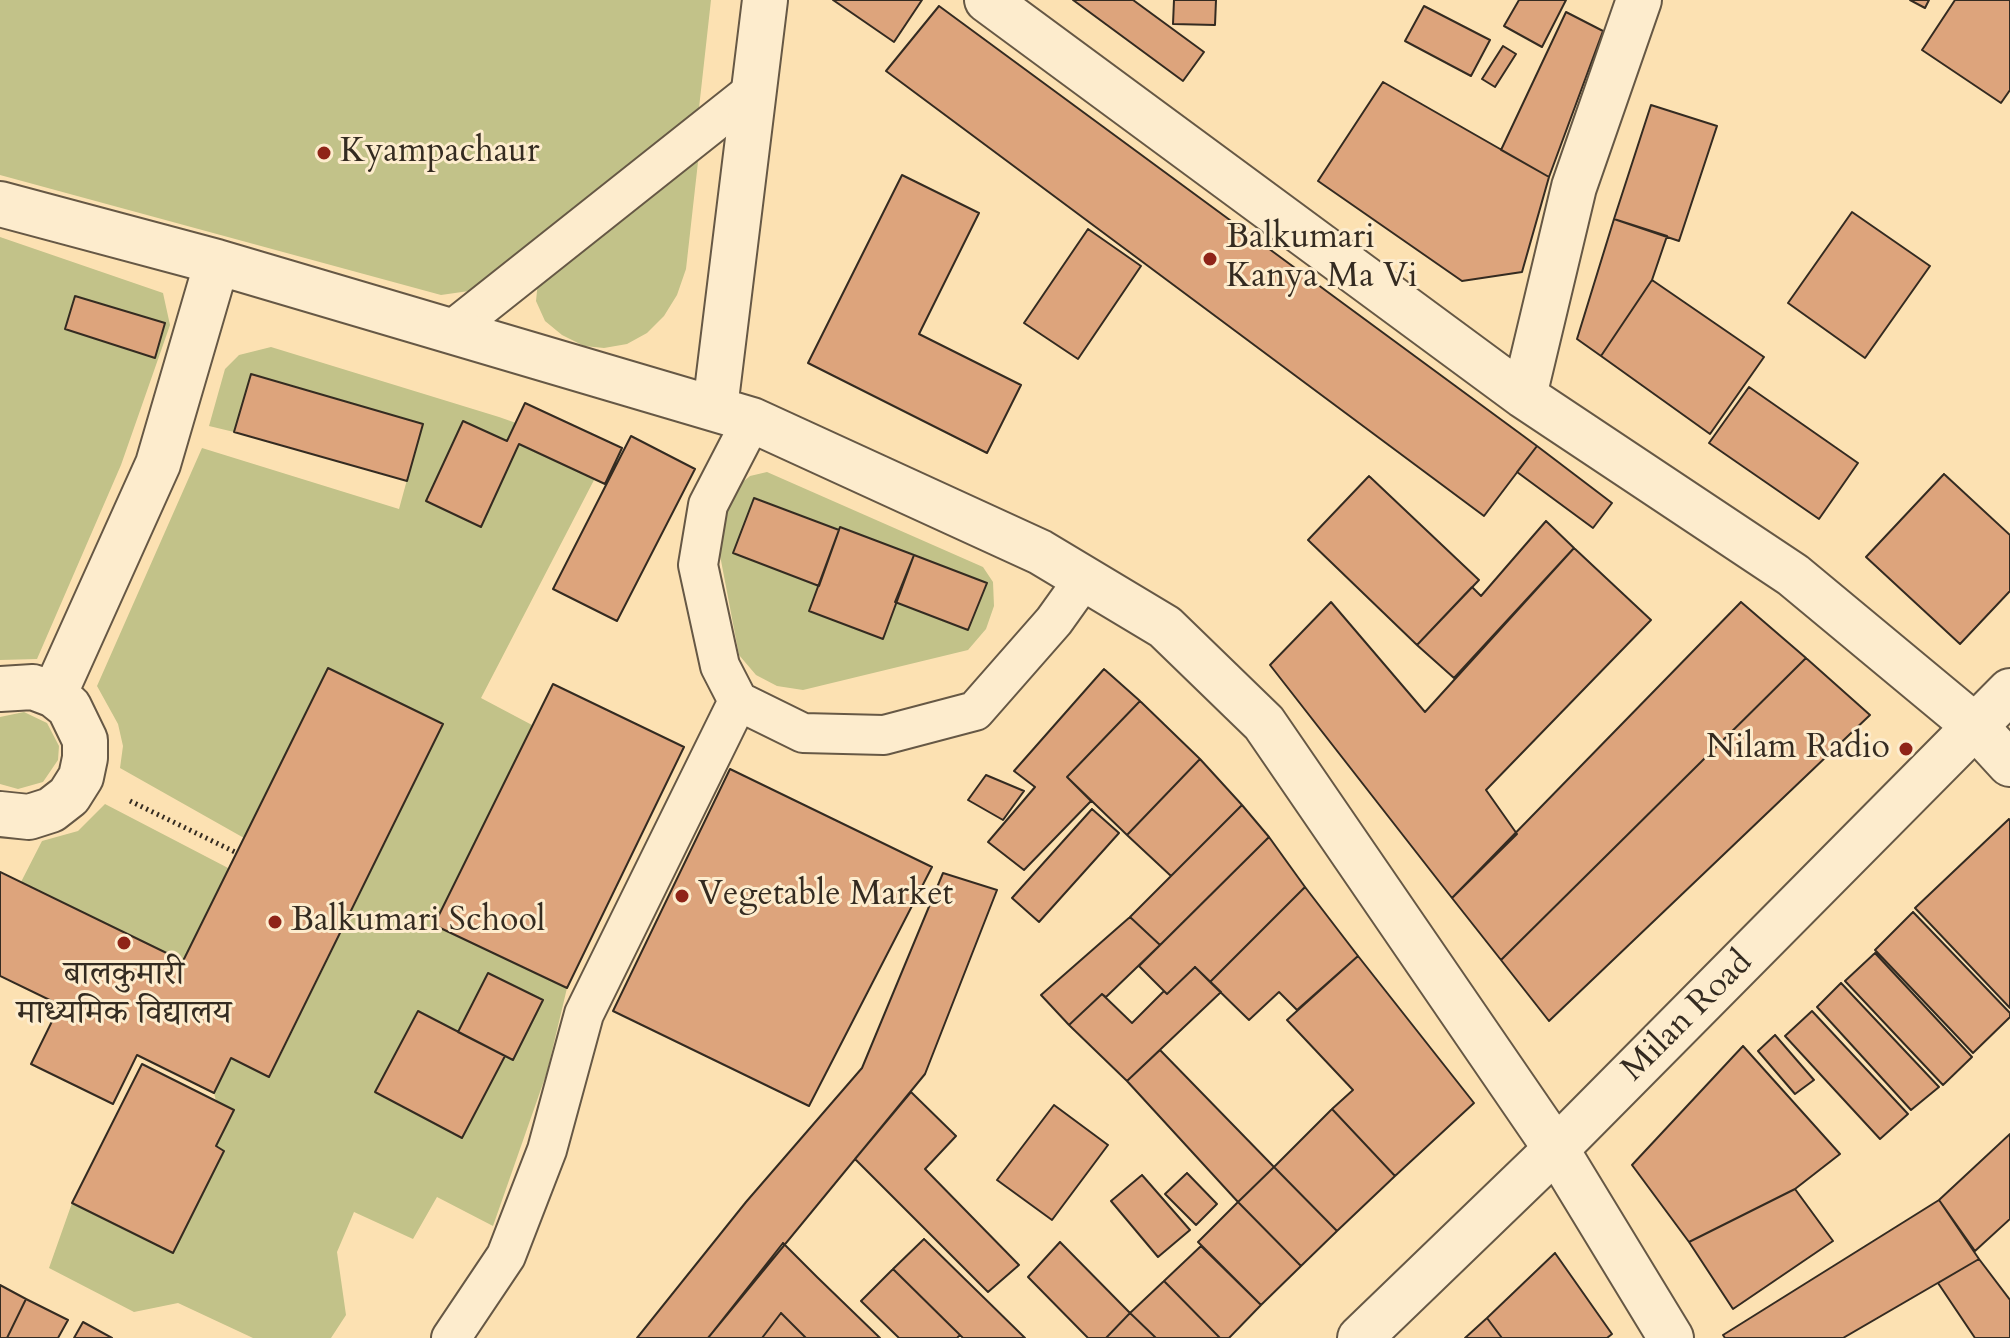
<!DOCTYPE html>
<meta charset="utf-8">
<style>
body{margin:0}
canvas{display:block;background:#fce1b2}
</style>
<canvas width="2010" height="1338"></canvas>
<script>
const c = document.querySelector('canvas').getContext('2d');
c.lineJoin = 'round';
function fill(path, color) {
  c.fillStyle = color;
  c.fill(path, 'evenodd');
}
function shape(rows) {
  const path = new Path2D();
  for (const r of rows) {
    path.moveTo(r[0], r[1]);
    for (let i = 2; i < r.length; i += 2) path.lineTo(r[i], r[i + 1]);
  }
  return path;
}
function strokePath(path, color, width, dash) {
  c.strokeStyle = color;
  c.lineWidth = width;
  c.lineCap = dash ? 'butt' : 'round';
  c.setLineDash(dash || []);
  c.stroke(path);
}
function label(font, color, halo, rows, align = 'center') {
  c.font = font + ' Cardo,"Noto Serif Devanagari",serif';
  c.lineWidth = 6;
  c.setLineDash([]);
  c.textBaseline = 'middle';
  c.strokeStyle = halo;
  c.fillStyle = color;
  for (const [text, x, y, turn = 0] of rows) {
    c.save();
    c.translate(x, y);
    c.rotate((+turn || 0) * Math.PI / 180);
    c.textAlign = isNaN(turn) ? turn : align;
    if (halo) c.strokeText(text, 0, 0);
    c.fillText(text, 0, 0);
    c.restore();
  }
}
const green = shape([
 [0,0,711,0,699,108,483,289,441,295,0,175],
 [694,151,698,162,686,269,677,295,664,316,647,333,627,344,604,348,584,346,562,335,545,321,536,301,538,281],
 [0,237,163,293,170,325,121,465,37,659,0,660],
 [271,347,499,417,607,455,481,698,532,725,435,925,567,988,547,1072,493,1226,437,1197,413,1239,354,1212,337,1252,346,1315,331,1338,253,1338,178,1303,134,1312,49,1268,72,1203,173,1253,224,1151,216,1146,234,1110,216,1101,214,1093,231,1058,270,1077,443,725,328,668,244,838,120,768,123,746,118,724,97,686,202,448,399,509,422,425,251,375,234,432,209,426,225,369,239,355],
 [767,472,983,567,993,582,994,606,986,629,968,650,803,690,777,686,756,675,739,655,719,550,724,513,733,490,750,476],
 [24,712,47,723,59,746,58,760,43,782,18,789,0,784,0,717],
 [105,804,230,869,183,961,21,882,42,841,78,831]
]);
const building = shape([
 [833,0,922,0,894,42,833,0],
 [1073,0,1133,0,1204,52,1183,81,1073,0],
 [1174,0,1216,0,1215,25,1173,24,1174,0],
 [1519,0,1566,0,1542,47,1504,26,1519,0],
 [1910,0,1929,0,1925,8,1910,0],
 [1955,0,2010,0,2010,90,2001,103,1922,50,1955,0],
 [939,6,1537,446,1484,516,886,71,939,6],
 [1424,6,1490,40,1471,76,1405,41,1424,6],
 [1566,12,1603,31,1549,177,1501,150,1566,12],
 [1503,46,1516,54,1495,87,1482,79,1503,46],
 [1383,82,1549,177,1522,272,1462,281,1318,181,1383,82],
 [1651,105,1717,126,1679,241,1614,219,1651,105],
 [902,175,979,213,919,334,1021,385,987,453,808,363,902,175],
 [1852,212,1930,266,1865,358,1788,303,1852,212],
 [1614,219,1667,236,1652,280,1601,356,1577,339,1614,219],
 [1088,229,1141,266,1078,359,1024,323,1088,229],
 [1652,280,1764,357,1710,434,1601,356,1652,280],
 [75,296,165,323,155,358,65,329,75,296],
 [251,374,423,424,407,481,234,432,251,374],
 [1749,387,1858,463,1819,519,1709,443,1749,387],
 [525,403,622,448,605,484,519,444,481,527,426,501,463,421,507,441,525,403],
 [631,436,695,469,617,621,553,589,631,436],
 [1537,446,1612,503,1593,528,1517,472,1537,446],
 [1944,474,2010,535,2010,591,1960,644,1866,557,1944,474],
 [1369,476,1479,580,1417,645,1308,540,1369,476],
 [754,498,839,530,819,586,733,553,754,498],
 [1546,521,1574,548,1454,678,1417,645,1472,587,1481,596,1546,521],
 [840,527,914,555,883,639,809,611,840,527],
 [1574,548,1651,620,1486,790,1517,834,1452,898,1270,665,1331,602,1425,712,1574,548],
 [914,555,987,583,968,630,895,602,914,555],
 [1741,602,1806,658,1501,960,1452,898,1741,602],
 [1806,658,1870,715,1549,1021,1501,960,1806,658],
 [328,668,443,724,269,1077,231,1058,214,1093,137,1055,113,1104,31,1064,60,1005,0,976,0,872,183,961,328,668],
 [1104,669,1140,701,1067,777,1091,801,1024,870,988,842,1035,787,1014,771,1104,669],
 [553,684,684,747,567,988,434,925,553,684],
 [1140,701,1200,759,1127,835,1067,777,1140,701],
 [1200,759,1242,805,1171,876,1127,835,1200,759],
 [730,769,932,867,809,1106,613,1011,730,769],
 [986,775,1024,791,1003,820,968,800,986,775],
 [1242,805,1269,837,1160,945,1130,917,1242,805],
 [1092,809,1119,833,1039,922,1012,898,1092,809],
 [2009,819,2010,821,2010,1008,1915,908,2009,819],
 [1269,837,1305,887,1210,982,1195,967,1167,994,1139,966,1269,837],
 [943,873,997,890,925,1074,708,1338,637,1338,746,1202,862,1068,943,873],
 [1305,887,1358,956,1297,1010,1279,992,1249,1020,1210,982,1305,887],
 [1913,912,2010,1013,2010,1017,1973,1053,1875,950,1913,912],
 [1130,917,1160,945,1106,997,1102,994,1069,1025,1041,995,1130,917],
 [1875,953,1972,1057,1943,1085,1845,981,1875,953],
 [1358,956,1474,1103,1395,1176,1332,1109,1353,1090,1287,1020,1358,956],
 [1195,967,1221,992,1127,1081,1069,1025,1102,994,1132,1023,1164,991,1167,994,1195,967],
 [488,973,543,1000,513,1060,458,1032,488,973],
 [1841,983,1939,1087,1911,1110,1817,1007,1841,983],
 [418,1011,505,1056,462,1138,375,1092,418,1011],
 [1812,1011,1908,1114,1880,1139,1785,1036,1812,1011],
 [1775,1035,1814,1080,1795,1094,1758,1051,1775,1035],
 [1743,1046,1840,1154,1795,1189,1689,1242,1632,1165,1743,1046],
 [1160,1050,1274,1167,1238,1202,1127,1081,1160,1050],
 [142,1064,234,1110,216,1146,224,1151,173,1253,72,1203,142,1064],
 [911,1092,956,1136,925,1169,1019,1265,988,1292,855,1159,911,1092],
 [1054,1105,1108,1145,1052,1220,997,1180,1054,1105],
 [1332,1109,1395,1176,1337,1231,1274,1167,1332,1109],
 [2010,1134,2010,1219,1975,1251,1939,1200,2010,1134],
 [1274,1167,1337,1231,1301,1266,1238,1202,1274,1167],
 [1187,1173,1217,1204,1196,1225,1165,1194,1187,1173],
 [1142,1175,1190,1230,1158,1257,1111,1201,1142,1175],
 [1795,1189,1833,1241,1733,1309,1689,1242,1795,1189],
 [1939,1200,1979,1259,1843,1338,1725,1338,1723,1335,1939,1200],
 [1238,1202,1301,1266,1261,1305,1198,1242,1238,1202],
 [924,1239,1025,1338,963,1338,893,1269,924,1239],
 [1060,1242,1130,1313,1106,1338,1088,1338,1028,1277,1060,1242],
 [783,1243,817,1277,880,1338,806,1338,781,1313,762,1338,708,1338,783,1243],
 [1201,1246,1261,1305,1229,1338,1220,1338,1164,1281,1201,1246],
 [1555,1253,1612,1334,1607,1338,1502,1338,1487,1318,1555,1253],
 [1979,1259,2010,1300,2010,1338,1975,1338,1938,1283,1979,1259],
 [893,1269,960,1335,957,1338,899,1338,861,1301,893,1269],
 [1164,1281,1220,1338,1156,1338,1130,1313,1164,1281],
 [0,1285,26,1299,7,1338,0,1338,0,1285],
 [26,1299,68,1320,58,1338,7,1338,26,1299],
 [781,1313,806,1338,762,1338,781,1313],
 [1130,1313,1156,1338,1106,1338,1130,1313],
 [1487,1318,1502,1338,1465,1338,1487,1318],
 [83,1322,112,1338,74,1338,83,1322]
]);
const path = shape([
 [130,801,237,853]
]);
const service = shape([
 [452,330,753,91],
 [752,420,708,505,698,565,720,666,738,701,803,733,884,735,975,711,1054,621,1084,579],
 [451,1338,506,1256,547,1150,584,1014,738,701]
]);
const minor = shape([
 [987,0,1524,396,1793,575,1976,727,2010,764],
 [0,204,217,262,752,420,1040,552,1165,627,1264,723,1556,1149,1671,1338],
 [1524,396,1574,187,1639,0],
 [715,408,765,0],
 [0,689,33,687,54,695,69,707,85,740,85,758,81,777,69,796,51,810,29,817,0,814],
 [54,695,158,464,217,262]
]);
const tertiary = shape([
 [1360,1338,1556,1149,2010,691]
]);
const markers = [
 [324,153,8,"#8f2418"],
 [1210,259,8,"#8f2418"],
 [1906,749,8,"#8f2418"],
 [682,896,8,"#8f2418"],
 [275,922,8,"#8f2418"],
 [124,943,8,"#8f2418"]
];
const poiNames = [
 ["Kyampachaur",340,153],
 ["Balkumari",1226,239],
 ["Kanya Ma Vi",1226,278],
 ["Nilam Radio",1890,749,"right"],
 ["Vegetable Market",698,896],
 ["Balkumari School",291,922],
 ["बालकुमारी",124,976,"center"],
 ["माध्यमिक विद्यालय",124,1015,"center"]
];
const streetNames = [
 ["Milan Road",1688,1017,-45]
];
fill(green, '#c2c289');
fill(building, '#dda47c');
strokePath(building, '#342b21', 2);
strokePath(service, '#665845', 42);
strokePath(minor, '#665845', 48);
strokePath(tertiary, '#665845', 48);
strokePath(path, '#342b21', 5, [2, 4]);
strokePath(service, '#fdeccd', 38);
strokePath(minor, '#fdeccd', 44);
strokePath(tertiary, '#fdeccd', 44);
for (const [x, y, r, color] of markers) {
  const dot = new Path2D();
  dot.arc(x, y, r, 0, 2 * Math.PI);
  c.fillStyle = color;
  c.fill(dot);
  strokePath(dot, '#fdeccd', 3);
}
label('34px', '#342b21', '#fdeccd', poiNames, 'left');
label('34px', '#342b21', '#fdeccd', streetNames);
</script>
